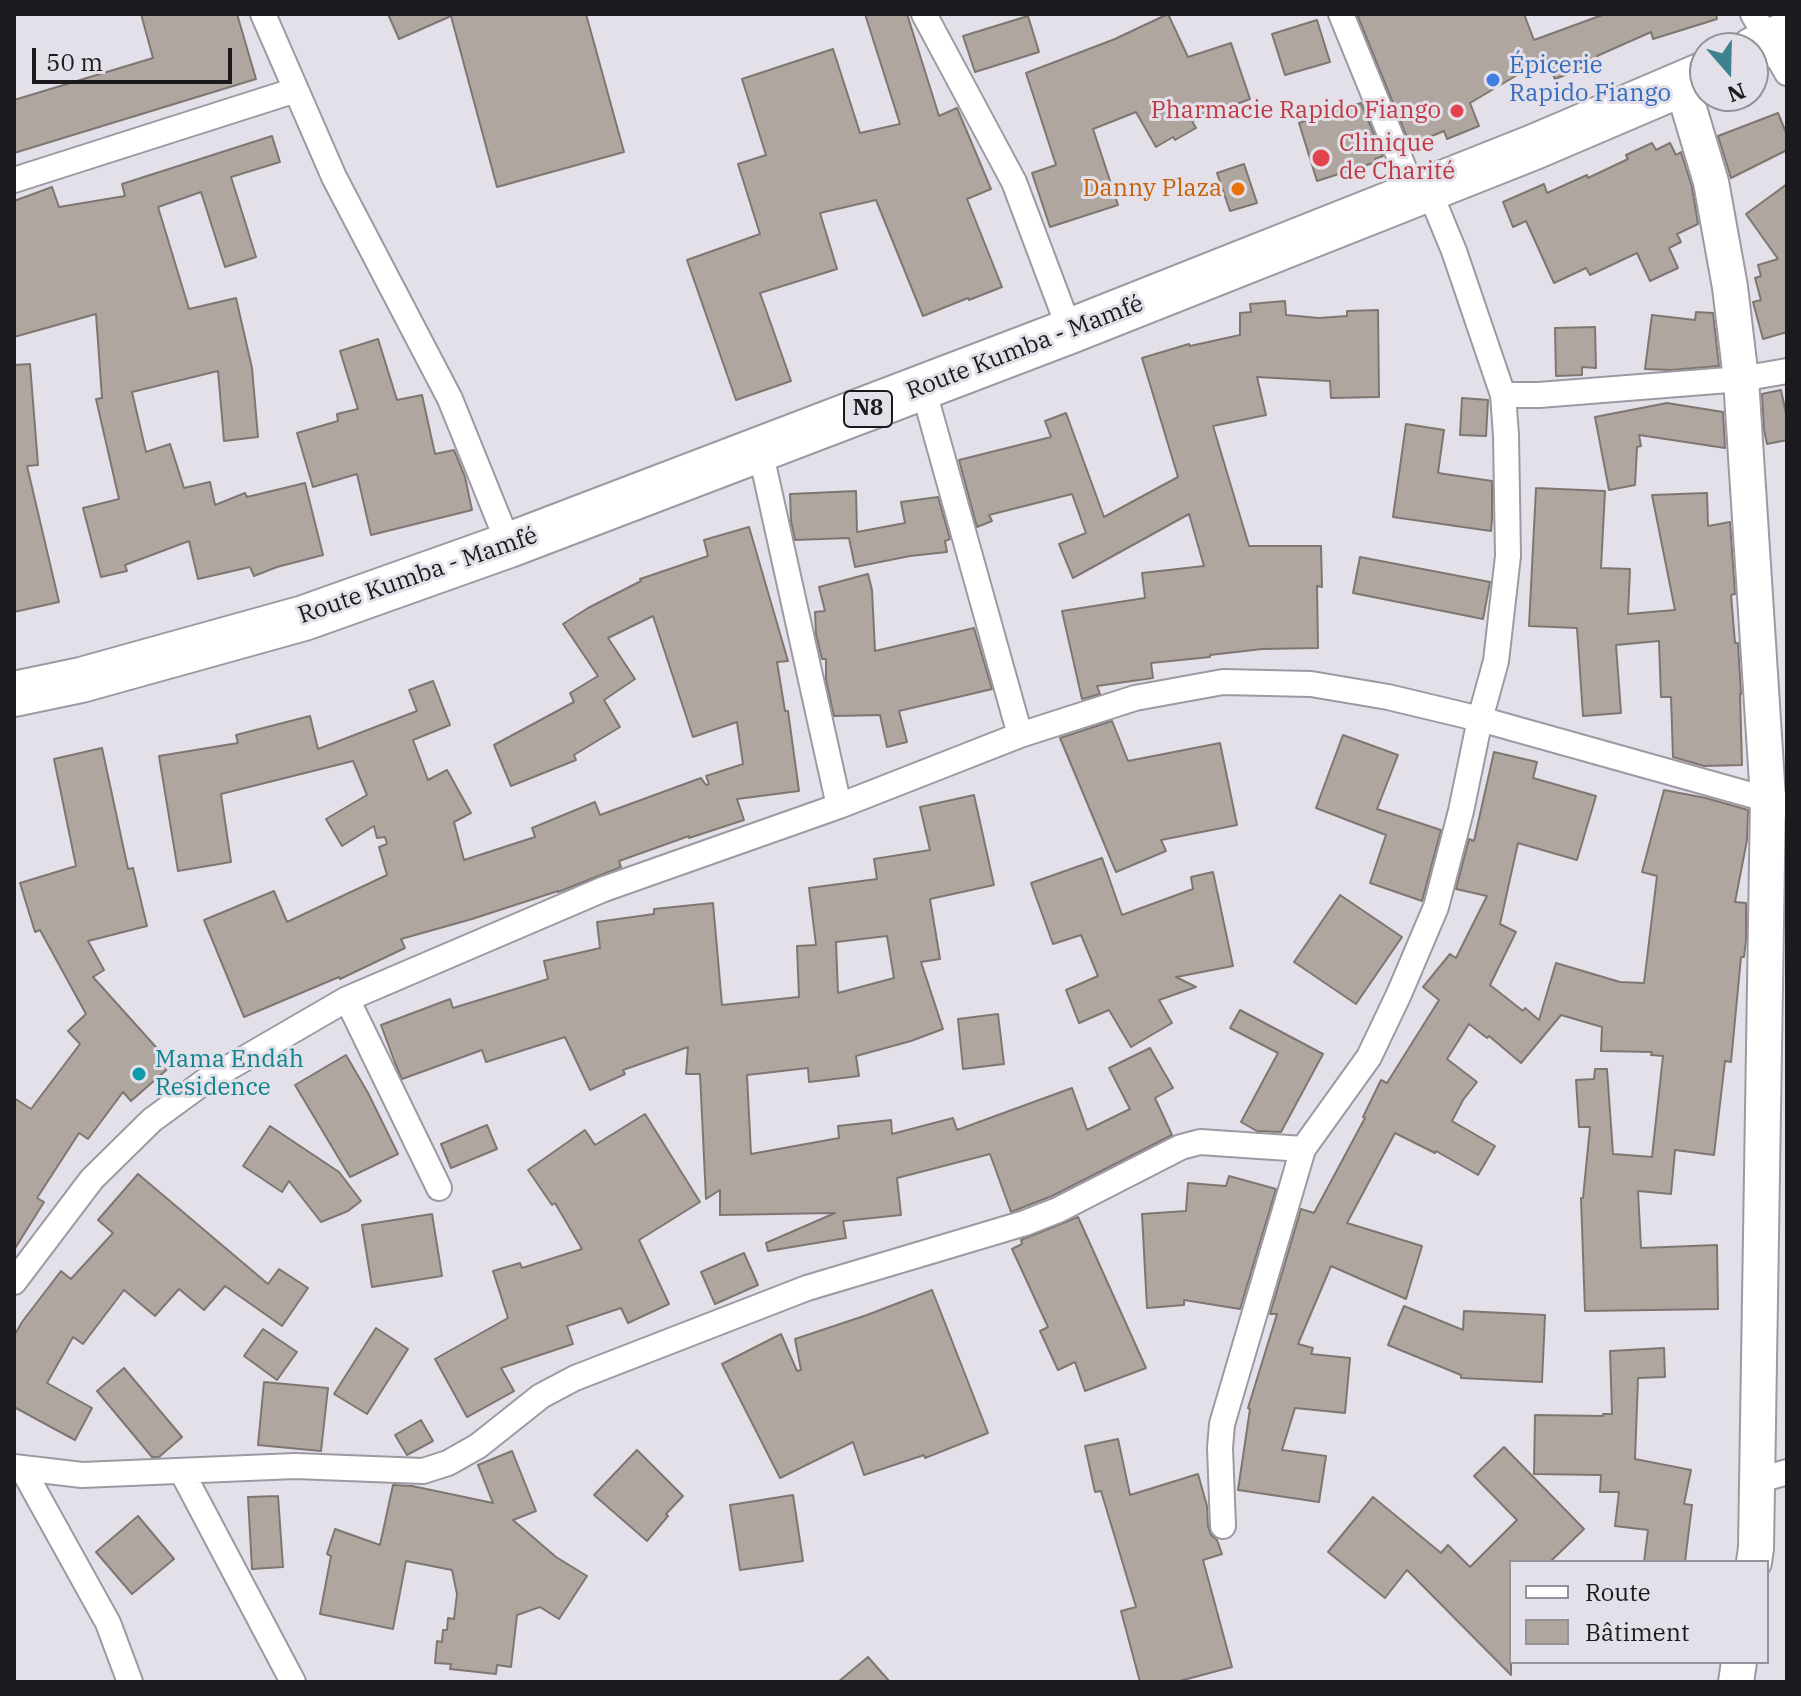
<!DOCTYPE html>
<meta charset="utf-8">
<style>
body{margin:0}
#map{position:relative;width:1801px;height:1696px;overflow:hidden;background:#e4e0e9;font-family:"IBM Plex Serif",serif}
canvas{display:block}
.frame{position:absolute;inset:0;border:16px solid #1c1a1e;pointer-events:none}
.legend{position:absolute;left:1509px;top:1560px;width:260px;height:104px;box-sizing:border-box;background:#e4e0e9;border:2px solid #949198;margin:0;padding:10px 14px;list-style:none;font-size:24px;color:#1c1a1e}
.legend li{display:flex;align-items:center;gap:16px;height:40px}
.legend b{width:40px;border:2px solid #949198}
.north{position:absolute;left:1689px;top:32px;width:80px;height:80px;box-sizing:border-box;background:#e4e0e9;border:2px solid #949198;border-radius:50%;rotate:160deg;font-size:22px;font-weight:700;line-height:32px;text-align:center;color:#1c1a1e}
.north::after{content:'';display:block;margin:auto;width:28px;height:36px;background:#3c838d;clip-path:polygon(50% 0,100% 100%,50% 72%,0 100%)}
.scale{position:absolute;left:32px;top:48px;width:200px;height:36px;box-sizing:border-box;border:4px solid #1c1a1e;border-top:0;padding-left:10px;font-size:24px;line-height:28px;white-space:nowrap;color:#1c1a1e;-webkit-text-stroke:6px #e4e0e9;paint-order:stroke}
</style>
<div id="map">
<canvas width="1801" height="1696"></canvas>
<div class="frame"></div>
<ul class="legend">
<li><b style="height:10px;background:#fff"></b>Route</li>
<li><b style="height:22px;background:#afa6a0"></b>Bâtiment</li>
</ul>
<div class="north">N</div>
<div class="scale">50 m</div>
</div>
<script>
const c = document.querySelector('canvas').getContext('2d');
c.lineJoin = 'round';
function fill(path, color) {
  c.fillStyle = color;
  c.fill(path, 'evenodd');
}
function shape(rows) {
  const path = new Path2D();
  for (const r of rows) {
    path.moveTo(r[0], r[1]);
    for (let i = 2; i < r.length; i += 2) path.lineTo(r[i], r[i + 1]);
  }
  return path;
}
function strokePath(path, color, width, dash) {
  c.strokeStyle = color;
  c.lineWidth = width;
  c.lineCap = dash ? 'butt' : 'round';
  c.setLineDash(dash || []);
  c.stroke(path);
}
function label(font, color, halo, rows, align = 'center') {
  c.font = font + ' "IBM Plex Serif",serif';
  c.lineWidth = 6;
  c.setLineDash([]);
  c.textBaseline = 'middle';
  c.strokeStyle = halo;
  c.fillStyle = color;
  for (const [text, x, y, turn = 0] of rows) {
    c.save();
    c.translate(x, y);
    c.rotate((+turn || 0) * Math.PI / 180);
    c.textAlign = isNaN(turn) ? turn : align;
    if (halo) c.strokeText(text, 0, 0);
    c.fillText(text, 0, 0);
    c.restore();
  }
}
const building = shape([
 [141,14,237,14,256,79,14,153,14,100,153,58,141,14],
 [388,14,586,14,624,152,497,187,451,16,399,39,388,14],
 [865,14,907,14,939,116,957,108,991,189,967,199,1002,287,969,300,968,298,923,316,876,200,820,213,837,269,760,293,791,381,736,400,687,260,760,234,738,164,766,155,742,79,833,49,860,133,900,124,865,14],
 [1168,14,1188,57,1231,43,1250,99,1192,121,1196,128,1175,140,1173,137,1156,147,1136,112,1093,129,1118,205,1050,227,1032,173,1056,165,1026,73,1115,39,1168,14],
 [1357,14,1524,14,1534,40,1605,14,1716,14,1717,19,1653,39,1651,32,1597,56,1599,62,1555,79,1546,58,1470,103,1479,126,1447,139,1444,131,1410,145,1357,14],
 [1028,16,1039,52,975,72,963,36,1028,16],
 [1317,20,1330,62,1285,75,1272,34,1317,20],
 [1361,103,1383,156,1375,159,1376,162,1317,181,1299,123,1361,103],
 [1778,113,1787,135,1787,150,1731,178,1718,136,1778,113],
 [272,136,280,162,231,177,256,257,225,267,201,192,158,207,189,309,236,298,252,368,258,437,224,441,218,371,132,392,146,452,170,444,184,488,210,482,215,505,245,493,247,497,305,483,323,555,277,567,254,576,250,567,198,579,189,541,125,565,127,571,101,577,83,508,119,499,96,399,102,398,96,314,14,337,14,201,52,187,59,207,125,196,122,184,272,136],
 [1652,143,1656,150,1670,143,1676,155,1681,152,1692,187,1698,224,1677,234,1681,242,1669,248,1678,268,1650,281,1637,253,1590,275,1586,268,1554,283,1526,221,1513,227,1503,202,1544,184,1547,193,1587,175,1588,178,1628,159,1626,155,1652,143],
 [1244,164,1257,203,1230,211,1217,173,1244,164],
 [1787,184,1787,332,1763,339,1753,302,1761,300,1755,278,1761,276,1758,265,1778,259,1746,214,1787,184],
 [1285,301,1286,315,1319,318,1347,316,1347,311,1378,310,1379,397,1331,398,1330,381,1257,377,1266,415,1213,426,1249,546,1321,546,1322,587,1317,586,1318,648,1262,649,1210,655,1210,657,1151,663,1153,678,1097,686,1100,694,1082,699,1062,611,1145,598,1142,573,1204,566,1189,514,1073,578,1059,544,1086,533,1072,494,989,515,992,521,977,527,959,460,1051,437,1045,421,1066,413,1104,517,1178,477,1142,358,1189,344,1190,346,1240,335,1240,313,1251,312,1250,304,1285,301],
 [1696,312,1713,313,1719,366,1671,370,1645,369,1652,315,1695,320,1696,312],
 [1595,327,1596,368,1582,367,1582,375,1556,376,1555,328,1595,327],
 [378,339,397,400,422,395,435,454,454,450,465,477,472,510,371,535,357,474,313,487,297,433,338,421,337,414,358,409,340,351,378,339],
 [30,364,38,465,27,466,59,602,14,612,14,365,30,364],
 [1781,390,1787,418,1787,440,1767,444,1764,430,1762,394,1781,390],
 [1462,398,1488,400,1486,436,1460,435,1462,398],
 [1667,403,1723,412,1725,448,1639,435,1641,446,1637,447,1635,485,1609,490,1595,417,1667,403],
 [1406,424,1444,430,1438,473,1492,481,1492,519,1491,531,1393,517,1406,424],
 [1536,488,1605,491,1601,568,1630,569,1628,614,1675,610,1652,495,1707,493,1708,526,1730,522,1735,594,1731,595,1735,643,1738,643,1741,694,1740,694,1742,765,1704,766,1673,757,1671,697,1661,697,1659,641,1616,645,1621,713,1583,716,1577,628,1529,626,1536,488],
 [856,491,857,532,905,523,901,502,938,497,950,539,945,541,947,552,910,556,855,567,849,538,795,540,791,521,790,494,856,491],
 [749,527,788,661,777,662,785,711,788,711,799,791,737,799,744,820,689,838,689,836,619,861,621,867,558,892,558,891,472,919,401,939,405,948,340,979,339,977,244,1017,204,920,274,891,287,922,387,875,379,847,387,844,385,837,377,838,374,826,342,846,326,819,367,795,353,761,221,794,231,862,178,871,159,756,238,743,236,735,310,716,318,749,417,711,409,690,433,681,450,725,413,740,428,780,447,770,471,813,454,822,464,860,535,837,532,828,595,802,600,815,701,778,706,785,709,784,706,776,743,764,737,722,693,737,653,616,608,638,635,679,604,700,620,727,574,755,576,760,511,786,494,745,574,702,570,693,598,676,563,624,588,608,641,581,640,579,708,556,704,540,749,527],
 [1360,557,1490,582,1483,619,1353,593,1360,557],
 [868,574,872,590,875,651,974,628,992,689,899,711,907,742,887,747,880,715,834,716,826,680,826,659,822,659,816,634,815,612,825,611,819,587,868,574],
 [1112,721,1128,761,1220,743,1237,825,1161,840,1166,851,1116,872,1060,738,1112,721],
 [1343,735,1398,755,1377,809,1441,830,1422,901,1370,883,1386,835,1316,808,1343,735],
 [102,748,128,869,133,868,147,926,88,941,104,970,93,977,172,1065,131,1101,123,1092,88,1139,79,1133,37,1198,44,1202,14,1250,14,1098,31,1109,80,1044,68,1031,86,1014,40,930,35,932,20,883,76,866,54,759,102,748],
 [1494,752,1537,762,1533,778,1596,796,1577,860,1518,843,1500,924,1516,932,1490,985,1523,1011,1525,1008,1539,1020,1556,963,1620,982,1644,983,1657,876,1642,872,1664,790,1706,798,1748,810,1747,840,1735,902,1746,903,1746,940,1744,957,1741,957,1731,1062,1725,1061,1714,1155,1675,1150,1671,1194,1638,1191,1641,1248,1717,1245,1718,1309,1585,1311,1581,1198,1583,1198,1590,1127,1579,1127,1576,1080,1594,1079,1595,1069,1607,1069,1613,1154,1652,1157,1663,1056,1651,1055,1652,1052,1601,1051,1602,1027,1561,1015,1521,1063,1489,1036,1487,1038,1469,1024,1447,1059,1477,1082,1463,1100,1452,1121,1495,1146,1478,1175,1436,1151,1435,1153,1395,1133,1347,1223,1422,1246,1406,1299,1331,1266,1298,1344,1313,1348,1311,1354,1350,1358,1345,1413,1295,1408,1282,1450,1326,1456,1319,1502,1238,1490,1250,1409,1248,1408,1277,1314,1270,1314,1301,1209,1314,1213,1365,1118,1363,1117,1381,1080,1387,1083,1439,1000,1423,987,1450,954,1456,958,1487,896,1456,889,1469,839,1474,841,1494,752],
 [974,795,994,885,930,899,940,959,921,962,943,1029,911,1041,856,1056,859,1076,809,1082,808,1068,747,1075,751,1154,839,1138,838,1126,891,1120,892,1134,953,1118,957,1130,1072,1088,1087,1130,1130,1109,1109,1068,1150,1048,1173,1088,1155,1098,1172,1135,1052,1196,1011,1212,990,1154,897,1178,901,1215,843,1221,846,1238,768,1251,766,1243,835,1213,720,1215,720,1190,706,1199,700,1074,686,1074,688,1047,623,1070,625,1074,590,1090,565,1037,486,1062,482,1050,402,1079,395,1063,381,1025,450,999,453,1008,548,979,544,961,600,948,597,922,654,914,654,909,713,903,722,1005,799,997,797,946,816,945,809,888,877,879,874,859,930,850,920,807,974,795],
 [887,936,894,978,838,993,836,942,887,936],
 [1102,858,1122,915,1193,889,1191,877,1213,872,1233,966,1176,977,1196,987,1159,1000,1172,1023,1131,1047,1109,1010,1079,1023,1066,990,1098,976,1081,935,1053,944,1031,883,1102,858],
 [1340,895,1402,937,1356,1004,1294,962,1340,895],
 [1240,1010,1323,1054,1281,1132,1257,1131,1241,1122,1278,1053,1230,1028,1240,1010],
 [998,1014,1004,1064,963,1069,958,1019,998,1014],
 [346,1055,368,1093,398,1154,350,1177,295,1085,346,1055],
 [645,1114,700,1202,639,1240,669,1304,628,1323,621,1308,567,1326,573,1344,501,1368,514,1391,467,1417,435,1359,508,1318,493,1271,520,1263,522,1268,582,1249,555,1203,552,1205,528,1170,585,1130,595,1145,645,1114],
 [487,1125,497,1149,451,1168,441,1144,487,1125],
 [270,1126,339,1172,361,1201,348,1211,321,1222,289,1181,282,1192,243,1166,270,1126],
 [138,1174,268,1284,279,1269,308,1288,282,1326,225,1286,204,1310,179,1289,155,1316,124,1290,83,1344,73,1337,47,1383,92,1408,75,1440,14,1407,14,1336,22,1322,61,1271,71,1279,113,1233,98,1220,138,1174],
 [1229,1176,1276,1189,1240,1309,1184,1300,1184,1305,1147,1308,1142,1214,1186,1211,1188,1183,1226,1186,1229,1176],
 [432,1214,442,1276,372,1287,362,1225,432,1214],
 [1078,1217,1146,1368,1085,1391,1075,1362,1058,1370,1040,1331,1048,1327,1012,1249,1022,1244,1021,1240,1078,1217],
 [744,1253,758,1285,715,1304,701,1272,744,1253],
 [932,1290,988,1433,925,1458,924,1455,864,1475,853,1442,780,1478,722,1364,781,1334,797,1371,801,1370,795,1339,867,1315,932,1290],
 [1404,1306,1463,1330,1464,1311,1545,1315,1542,1382,1461,1378,1461,1375,1388,1345,1404,1306],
 [376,1328,408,1349,367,1414,334,1394,376,1328],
 [263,1329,297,1352,277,1380,244,1356,263,1329],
 [1664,1348,1665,1377,1638,1378,1635,1459,1691,1470,1684,1504,1692,1505,1685,1562,1644,1562,1648,1530,1615,1526,1619,1492,1600,1492,1601,1475,1534,1474,1535,1415,1603,1416,1603,1414,1612,1414,1610,1351,1664,1348],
 [124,1368,182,1437,159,1457,152,1457,97,1391,124,1368],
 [264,1382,328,1388,321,1451,258,1445,264,1382],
 [421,1420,433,1441,407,1455,395,1435,421,1420],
 [1118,1439,1130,1495,1198,1474,1207,1506,1208,1527,1211,1535,1217,1540,1222,1554,1203,1560,1232,1667,1176,1682,1140,1682,1121,1611,1136,1607,1101,1491,1095,1492,1085,1446,1118,1439],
 [1504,1447,1584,1529,1550,1562,1511,1562,1511,1675,1407,1570,1385,1598,1328,1552,1373,1497,1441,1553,1448,1545,1470,1567,1517,1520,1474,1476,1504,1447],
 [637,1450,683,1496,666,1514,668,1516,647,1541,594,1495,637,1450],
 [512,1451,536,1511,513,1520,556,1557,587,1576,559,1619,540,1607,517,1615,511,1667,497,1665,496,1674,450,1669,451,1664,435,1663,437,1641,442,1642,443,1630,447,1630,448,1618,454,1619,457,1594,452,1570,406,1561,393,1629,320,1614,331,1556,327,1554,335,1529,380,1545,393,1485,412,1486,493,1503,478,1465,512,1451],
 [793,1495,803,1561,740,1570,730,1505,793,1495],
 [278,1496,283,1567,252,1569,248,1497,278,1496],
 [138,1516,174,1559,132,1594,96,1552,138,1516],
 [868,1657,890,1682,838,1682,868,1657]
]);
const street = shape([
 [263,14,334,177,450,399,509,545],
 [924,14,1014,182,1070,331],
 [1341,14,1414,193],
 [1753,14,1787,73],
 [14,180,296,90],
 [923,388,1020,735],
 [1503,395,1539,395,1741,379,1787,371],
 [760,450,839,806],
 [347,999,439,1188],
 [14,1282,92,1179,152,1120,204,1082,347,999,604,889,839,806,1020,735,1135,698,1223,682,1311,684,1388,697,1480,719,1787,805],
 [14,1467,82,1475,295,1466,423,1471,448,1463,478,1446,541,1396,575,1378,807,1288,1025,1223,1058,1210,1181,1147,1200,1142,1303,1149,1369,1057,1399,994,1436,907,1461,811,1480,719,1496,661,1508,556,1506,435,1503,395,1454,251,1428,188],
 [22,1468,108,1623,130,1682],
 [182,1472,293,1682],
 [1757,1481,1787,1472],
 [1223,1526,1220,1448,1222,1424,1303,1149]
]);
const secondary = shape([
 [1682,85,1711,182,1730,287,1741,379,1768,798,1756,1548,1754,1562],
 [1736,1682,1739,1662]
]);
const highway = shape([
 [1753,50,1787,34],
 [14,694,81,680,304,618,509,545,1070,331,1534,147,1705,74]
]);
const markers = [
 [1493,80,8,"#3f7fe0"],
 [1457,111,8,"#e0444e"],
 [1321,158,10,"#e0444e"],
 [1238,189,8,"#e8710a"],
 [139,1074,8,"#0f9aa8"]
];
const shields = [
 [868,409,48]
];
const shieldNames = [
 ["N8",868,409]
];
const shopNames = [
 ["Épicerie",1509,66],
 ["Rapido Fiango",1509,94]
];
const healthNames = [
 ["Pharmacie Rapido Fiango",1441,111],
 ["Clinique",1339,144,"left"],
 ["de Charité",1339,172,"left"]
];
const foodNames = [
 ["Danny Plaza",1222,189]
];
const streetNames = [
 ["Route Kumba - Mamfé",1025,348,-21],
 ["Route Kumba - Mamfé",418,576,-19]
];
const cultureNames = [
 ["Mama Endah",155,1060],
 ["Residence",155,1088]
];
fill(building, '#afa6a0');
strokePath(building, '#7e7670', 2);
strokePath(street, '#9d99a2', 28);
strokePath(secondary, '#9d99a2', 38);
strokePath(highway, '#9d99a2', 48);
strokePath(street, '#fff', 24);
strokePath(secondary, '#fff', 34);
strokePath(highway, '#fff', 44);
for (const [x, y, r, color] of markers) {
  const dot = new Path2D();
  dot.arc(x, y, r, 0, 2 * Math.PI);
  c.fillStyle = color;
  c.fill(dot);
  strokePath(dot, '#e4e0e9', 3);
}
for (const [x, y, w] of shields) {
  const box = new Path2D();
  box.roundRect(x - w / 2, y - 18, w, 36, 6);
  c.fillStyle = '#e4e0e9';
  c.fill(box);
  strokePath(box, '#1c1a1e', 2);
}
label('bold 22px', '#1c1a1e', null, shieldNames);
label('24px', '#366cbe', '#e4e0e9', shopNames, 'left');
label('24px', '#be3a42', '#e4e0e9', healthNames, 'right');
label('24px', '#c56008', '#e4e0e9', foodNames, 'right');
label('24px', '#1c1a1e', '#e4e0e9', streetNames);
label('24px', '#0d838f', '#e4e0e9', cultureNames, 'left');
</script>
